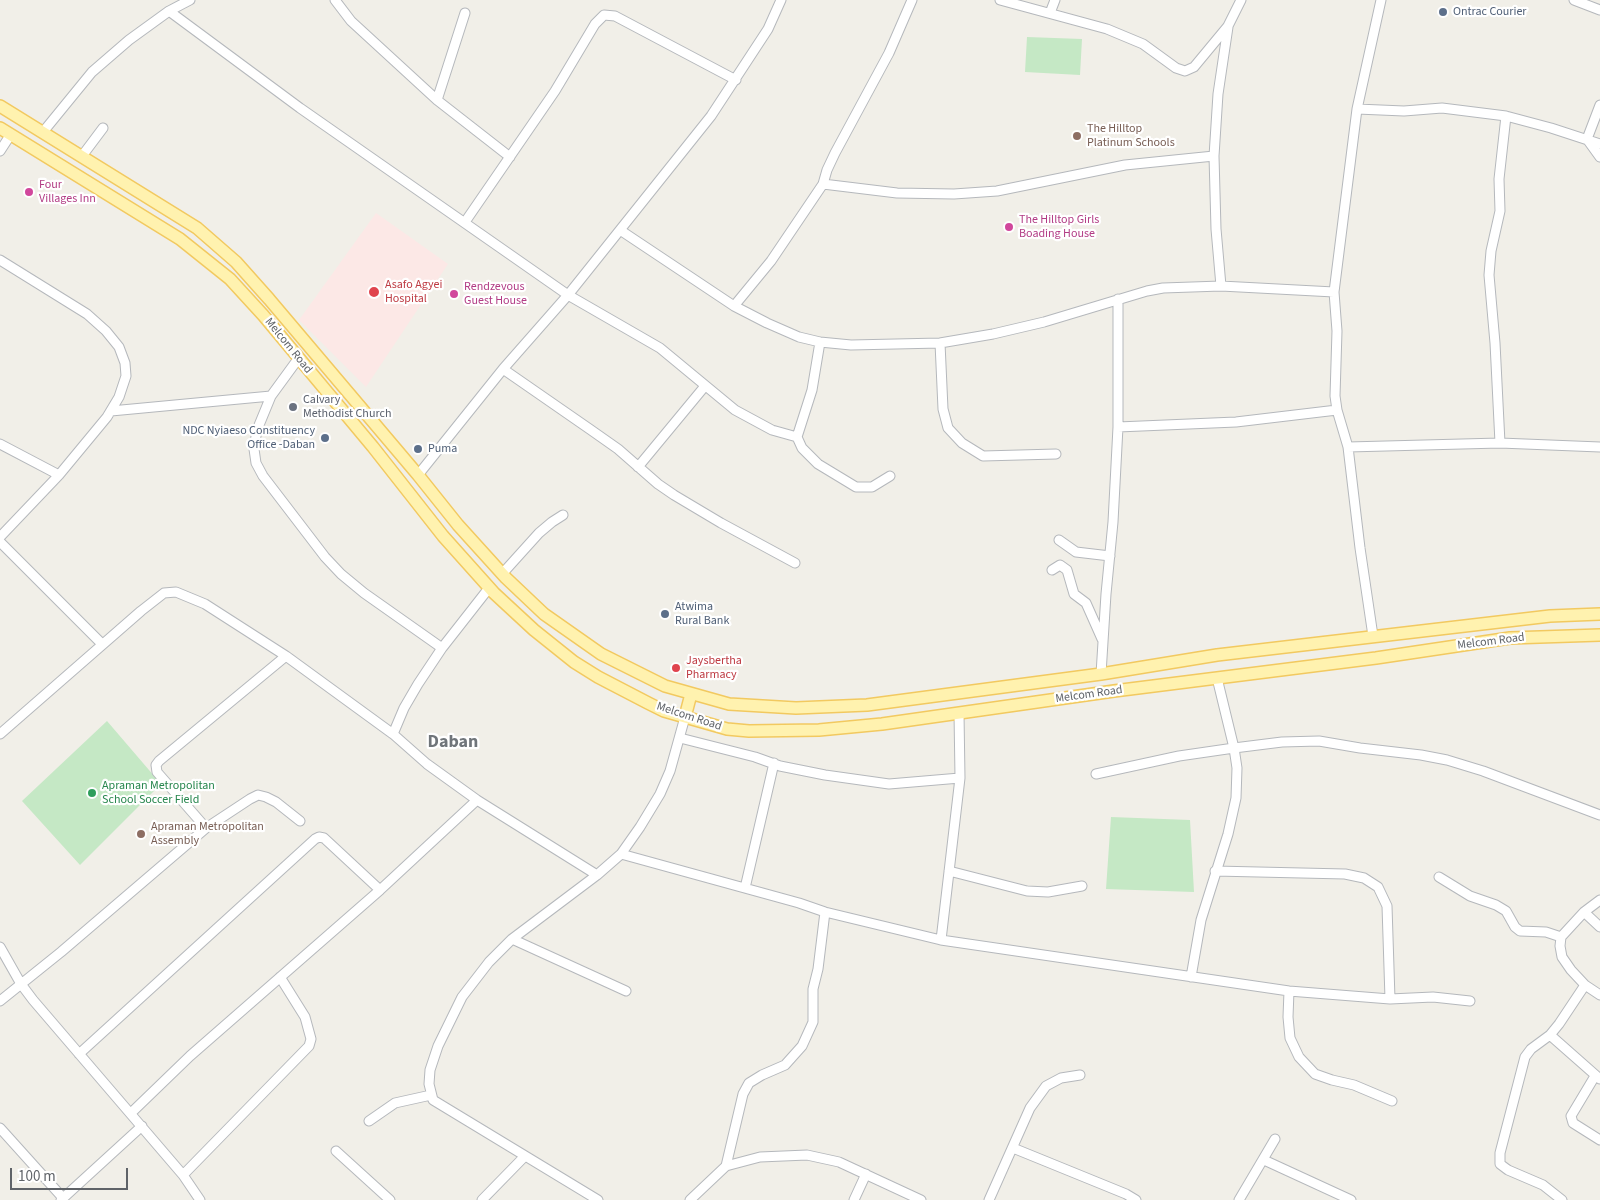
<!DOCTYPE html>
<style>
body{margin:0}
#map{position:relative;width:1600px;height:1200px;overflow:hidden;background:#f1efe8;font-family:"Source Sans 3",sans-serif}
canvas{display:block}
.scale{position:absolute;left:10px;top:1168px;width:118px;height:22px;box-sizing:border-box;border:2px solid #5f6368;border-top:0;padding-left:6px;font-size:15px;line-height:18px;white-space:nowrap;color:#5f6368;-webkit-text-stroke:4px #fff;paint-order:stroke}
</style>
<div id="map">
<canvas width="1600" height="1200"></canvas>
<div class="scale">100 m</div>
</div>
<script>
const c = document.querySelector('canvas').getContext('2d');
c.lineJoin = 'round';
function fill(path, color) {
  c.fillStyle = color;
  c.fill(path, 'evenodd');
}
function shape(rows) {
  const path = new Path2D();
  for (const r of rows) {
    path.moveTo(r[0], r[1]);
    for (let i = 2; i < r.length; i += 2) path.lineTo(r[i], r[i + 1]);
  }
  return path;
}
function strokePath(path, color, width, dash) {
  c.strokeStyle = color;
  c.lineWidth = width;
  c.lineCap = dash ? 'butt' : 'round';
  c.setLineDash(dash || []);
  c.stroke(path);
}
function label(font, color, halo, rows, align = 'center') {
  c.font = font + ' "Source Sans 3",sans-serif';
  c.lineWidth = 4.5;
  c.setLineDash([]);
  c.textBaseline = 'middle';
  c.strokeStyle = halo;
  c.fillStyle = color;
  for (const [text, x, y, turn = 0] of rows) {
    c.save();
    c.translate(x, y);
    c.rotate((+turn || 0) * Math.PI / 180);
    c.textAlign = isNaN(turn) ? turn : align;
    if (halo) c.strokeText(text, 0, 0);
    c.fillText(text, 0, 0);
    c.restore();
  }
}
const medical = shape([
 [376,213,448,264,366,387,299,320]
]);
const green = shape([
 [1027,37,1082,39,1080,75,1025,72],
 [107,721,161,784,80,865,22,801],
 [1111,817,1190,820,1194,892,1106,889]
]);
const minor = shape([
 [335,0,351,21,437,100,510,157],
 [1000,0,1107,29,1143,44,1176,68,1185,71,1194,67,1228,26,1241,0],
 [1574,0,1600,10],
 [169,11,300,108,568,295,660,348,735,410,772,430,797,437],
 [1050,13,1055,0],
 [437,100,465,13],
 [1600,105,1587,139,1600,157],
 [1357,109,1404,111,1442,108,1506,116,1551,128,1600,144],
 [43,132,92,72,129,40,169,11,190,0],
 [0,151,11,134],
 [82,156,103,128],
 [823,184,897,193,954,194,997,191,1125,165,1214,156],
 [465,222,555,91,595,24,604,15,615,16,736,80],
 [620,230,734,306,767,323,799,337,820,342,851,345,940,343,993,334,1044,322,1147,291,1163,288,1221,286,1334,292],
 [0,260,87,314,106,331,119,347,125,363,126,376,119,397,107,417,59,475,0,537],
 [1221,286,1216,229,1214,156,1218,94,1228,27],
 [734,306,771,261,823,184,827,170,835,153,889,53,912,0],
 [820,342,812,390,797,437,802,448,818,464,856,487,872,487,890,476],
 [940,343,943,409,948,428,962,443,983,456,1056,454],
 [298,359,271,396,257,430,254,449,256,463,263,476,325,557,341,574,364,593,442,648],
 [503,369,591,430,618,449,658,484,674,495,721,523,795,563],
 [111,411,271,396],
 [1118,427,1236,422,1337,410],
 [1500,443,1495,343,1489,275,1491,251,1500,211,1499,179,1506,116],
 [0,444,59,475],
 [1348,447,1500,443,1600,447],
 [638,467,705,386],
 [418,475,503,369,568,295,711,116,768,29,781,0],
 [1059,540,1076,552,1110,556],
 [0,542,102,644],
 [1052,570,1060,565,1067,570,1074,594,1086,603,1102,639],
 [502,574,539,533,552,522,563,515],
 [1373,636,1360,548,1348,447,1337,410,1335,396,1337,331,1334,292,1357,109,1381,0],
 [1101,674,1106,594,1113,522,1118,427,1118,299],
 [0,734,141,611,164,593,176,592,205,604,286,656,393,734,427,764,477,800,597,875],
 [393,734,404,708,418,684,442,648,489,588],
 [680,738,755,757,780,766,825,775,889,784,960,778],
 [1096,774,1179,756,1234,748,1282,742,1319,741,1360,748,1421,755,1447,760,1483,771,1600,815],
 [206,828,157,772,156,765,159,761,286,656],
 [621,854,799,903,825,912,941,940,1289,991,1390,999,1433,997,1470,1001],
 [949,871,1027,891,1048,892,1082,886],
 [1215,871,1345,874,1364,878,1378,887,1387,906,1390,999],
 [1439,877,1470,896,1496,905,1506,911,1515,927,1520,931,1546,932,1561,937],
 [745,888,774,763],
 [1600,900,1584,912,1561,937,1560,946,1562,957,1571,970,1585,985,1600,995],
 [1584,912,1600,927],
 [512,939,626,991],
 [941,940,960,778,959,713],
 [0,947,21,984,33,1000,183,1175,200,1200],
 [1191,977,1201,920,1228,834,1236,798,1237,768,1234,748,1217,678],
 [1289,991,1288,1017,1290,1038,1299,1057,1315,1074,1332,1080,1354,1085,1392,1101],
 [0,1001,61,952,206,828,250,799,258,795,266,797,276,802,300,821],
 [1550,1035,1600,1079],
 [79,1054,315,839,319,837,324,838,380,890],
 [1595,1076,1571,1116,1573,1123,1600,1140],
 [131,1113,190,1056,380,890,477,800],
 [369,1121,395,1103,431,1095],
 [0,1128,63,1198],
 [1013,1148,1126,1194,1136,1200],
 [336,1151,390,1200],
 [1264,1160,1351,1200],
 [726,1166,743,1094,749,1083,762,1075,785,1065,802,1046,813,1022,813,989,818,969,825,912],
 [183,1175,309,1046,311,1039,305,1017,280,977],
 [61,1200,142,1126],
 [482,1200,524,1157],
 [598,1200,433,1100,429,1084,430,1070,438,1046,462,997,489,962,512,939,597,875,621,854,640,827,660,794,670,771,685,717],
 [690,1200,726,1166,760,1157,807,1155,839,1162,921,1200],
 [854,1200,866,1174],
 [989,1200,1030,1108,1046,1086,1061,1078,1080,1075],
 [1239,1200,1275,1139],
 [1562,1200,1543,1185,1508,1170,1500,1164,1500,1153,1525,1057,1531,1049,1550,1035,1559,1024,1585,985]
]);
const major = shape([
 [0,106,197,228,236,262,269,299,418,475,458,525,506,578,544,614,601,654,665,686,729,704,796,708,867,705,1101,674,1217,655,1550,616,1600,614],
 [0,128,180,239,230,279,263,315,373,447,443,536,494,593,534,630,574,662,598,677,648,703,664,711,727,729,749,731,819,730,882,724,1114,691,1376,658,1510,638,1600,635],
 [685,717,691,694]
]);
const markers = [
 [1443,12,5,"#5c6f8a"],
 [1077,136,5,"#8d6e63"],
 [29,192,5,"#d1479c"],
 [1009,227,5,"#d1479c"],
 [374,292,6,"#e0444e"],
 [454,294,5,"#d1479c"],
 [293,407,5,"#6b7280"],
 [325,438,5,"#5c6f8a"],
 [418,449,5,"#5c6f8a"],
 [665,614,5,"#5c6f8a"],
 [676,668,5,"#e0444e"],
 [92,793,5,"#2e9e5b"],
 [141,834,5,"#8d6e63"]
];
const serviceNames = [
 ["Ontrac Courier",1453,12],
 ["NDC Nyiaeso Constituency",315,431,"right"],
 ["Office -Daban",315,445,"right"],
 ["Puma",428,449],
 ["Atwima",675,607],
 ["Rural Bank",675,621]
];
const educationNames = [
 ["The Hilltop",1087,129],
 ["Platinum Schools",1087,143],
 ["Apraman Metropolitan",151,827],
 ["Assembly",151,841]
];
const hotelNames = [
 ["Four",39,185],
 ["Villages Inn",39,199],
 ["The Hilltop Girls",1019,220],
 ["Boading House",1019,234],
 ["Rendzevous",464,287],
 ["Guest House",464,301]
];
const healthNames = [
 ["Asafo Agyei",385,285],
 ["Hospital",385,299],
 ["Jaysbertha",686,661],
 ["Pharmacy",686,675]
];
const streetNames = [
 ["Melcom Road",288,346,51],
 ["Melcom Road",1491,642,-7],
 ["Melcom Road",1089,695,-8],
 ["Melcom Road",689,717,18]
];
const worshipNames = [
 ["Calvary",303,400],
 ["Methodist Church",303,414]
];
const leisureNames = [
 ["Apraman Metropolitan",102,786],
 ["School Soccer Field",102,800]
];
const districtNames = [
 ["Daban",453,743]
];
fill(medical, '#fce8e6');
fill(green, '#c5e8c5');
strokePath(minor, '#b5b8bc', 11);
strokePath(major, '#f2c960', 14);
strokePath(minor, '#fff', 9);
strokePath(major, '#fff2af', 11);
for (const [x, y, r, color] of markers) {
  const dot = new Path2D();
  dot.arc(x, y, r, 0, 2 * Math.PI);
  c.fillStyle = color;
  c.fill(dot);
  strokePath(dot, '#fff', 2);
}
label('12px', '#4e5e75', '#fff', serviceNames, 'left');
label('12px', '#785e54', '#fff', educationNames, 'left');
label('12px', '#b23c85', '#fff', hotelNames, 'left');
label('12px', '#be3a42', '#fff', healthNames, 'left');
label('12px', '#5f6368', '#fff', streetNames);
label('12px', '#5b616d', '#fff', worshipNames, 'left');
label('12px', '#27864d', '#fff', leisureNames, 'left');
label('bold 18px', '#70757a', '#fff', districtNames);
</script>
